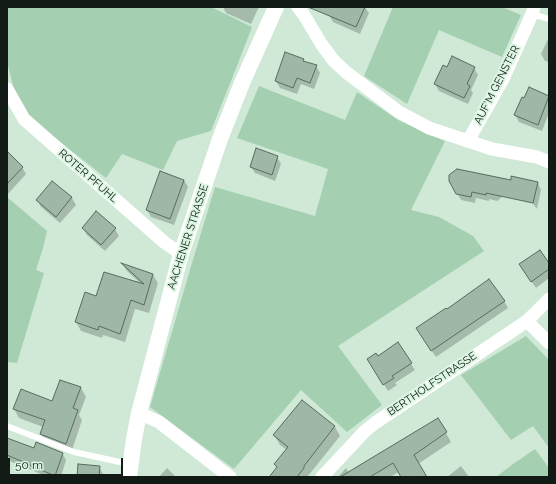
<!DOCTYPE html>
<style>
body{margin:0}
#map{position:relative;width:556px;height:484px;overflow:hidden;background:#cfe9d6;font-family:Raleway,sans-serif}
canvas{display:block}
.frame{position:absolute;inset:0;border:8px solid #111a14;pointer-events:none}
.scale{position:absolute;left:8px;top:458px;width:115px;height:18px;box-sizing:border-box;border:2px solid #111a14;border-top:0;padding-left:5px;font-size:12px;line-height:14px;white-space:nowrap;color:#111a14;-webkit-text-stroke:3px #dcf6e3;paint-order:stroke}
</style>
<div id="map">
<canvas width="556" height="484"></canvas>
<div class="frame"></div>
<div class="scale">50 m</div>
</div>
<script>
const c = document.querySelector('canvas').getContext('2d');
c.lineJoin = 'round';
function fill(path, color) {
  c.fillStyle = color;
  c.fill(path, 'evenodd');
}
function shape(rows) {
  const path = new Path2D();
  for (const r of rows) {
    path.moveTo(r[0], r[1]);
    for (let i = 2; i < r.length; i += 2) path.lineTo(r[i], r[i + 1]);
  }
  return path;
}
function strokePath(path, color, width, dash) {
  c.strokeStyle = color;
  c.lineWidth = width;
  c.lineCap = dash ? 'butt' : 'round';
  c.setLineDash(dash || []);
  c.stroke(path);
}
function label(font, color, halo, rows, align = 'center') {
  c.font = font + ' Raleway,sans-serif';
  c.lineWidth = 4;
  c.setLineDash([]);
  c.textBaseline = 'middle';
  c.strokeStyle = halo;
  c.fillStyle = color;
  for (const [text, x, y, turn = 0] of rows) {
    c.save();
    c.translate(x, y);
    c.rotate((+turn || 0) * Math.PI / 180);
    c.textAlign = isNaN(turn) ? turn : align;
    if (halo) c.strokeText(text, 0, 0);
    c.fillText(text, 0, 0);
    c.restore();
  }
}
const green = shape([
 [7,7,211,7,252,27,233,76,211,131,177,141,163,170,122,154,106,178,31,119,14,89,7,62],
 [393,7,502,7,521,15,502,57,439,30,407,104,364,76],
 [259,86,345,120,357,92,398,120,445,141,411,210,439,217,473,236,484,251,338,346,382,405,347,432,301,390,234,469,150,407,192,263,215,187,315,216,328,169,237,138],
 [7,197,47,231,43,248,36,270,44,273,17,363,7,362],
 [526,336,549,360,549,448,533,426,511,440,461,375],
 [535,449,549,468,549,477,496,477,513,464]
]);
const shadow = shape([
 [223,7,259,7,251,24,226,13],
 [332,7,365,7,369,13,360,34,333,22,329,15],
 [549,37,549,62,545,61,541,54],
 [285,54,303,60,305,63,316,66,320,73,314,89,301,84,297,94,280,88,276,81],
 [474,68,478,75,471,90,473,93,468,104,439,91,435,84,447,69],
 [529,89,549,97,549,113,542,131,519,122,515,115,525,99],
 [7,154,22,167,26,174,7,195],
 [277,157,281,164,275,181,255,173,251,167],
 [184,180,188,187,174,225,151,217,147,210],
 [450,181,515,187,497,201,489,199,489,201,476,198,475,203,461,200],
 [52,182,72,198,76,205,60,223,41,207,37,200],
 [517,183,538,183,541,190,537,209],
 [83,228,115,229,119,236,105,251,87,235],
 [123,265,153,275,158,283,149,313,135,309,125,342,103,335,102,338,81,331,76,322,96,297,141,284,127,271],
 [549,265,549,278,536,288,524,271],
 [504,301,508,308,436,357,417,329,447,310],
 [411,364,415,370,395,383,397,385,388,391,372,366],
 [60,381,81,388,86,397,79,415,82,420,71,453,46,443,41,434,43,427,19,418,14,409,52,402],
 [302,401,335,427,340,436,308,476,309,477,271,477,277,469,275,464,287,450,280,445,274,435],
 [438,419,451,442,418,464,426,477,402,477,399,472,390,477,338,477,346,468,349,473],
 [7,439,35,450,62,453,66,460,61,477,48,477,7,460],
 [461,466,469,477,447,477],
 [99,467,103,474,103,477,78,477],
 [167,468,176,477,159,477]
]);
const building = shape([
 [308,7,365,7,356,27,308,7],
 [285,52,304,59,303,61,317,65,310,83,297,78,293,88,275,81,285,52],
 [452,56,475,67,467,84,470,86,464,98,434,84,443,65,447,67,452,56],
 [529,87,549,96,538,125,514,115,522,97,524,98,529,87],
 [256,148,278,156,272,175,250,167,256,148],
 [7,151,23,167,7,184,7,151],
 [457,169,511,180,511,176,538,182,533,203,486,193,486,195,472,192,471,197,456,194,449,181,449,175,457,169],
 [160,171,184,180,170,219,146,210,160,171],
 [52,181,72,197,56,217,36,200,52,181],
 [96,211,116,228,101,245,82,228,96,211],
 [540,250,549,263,549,269,531,282,519,264,540,250],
 [121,263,153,274,144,305,131,300,120,334,99,326,98,330,75,322,85,292,96,296,104,272,144,284,121,263],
 [489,279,505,301,431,351,416,328,446,308,447,309,489,279],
 [398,342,412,363,392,376,394,378,383,385,367,359,376,353,378,356,398,342],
 [60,380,81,387,73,408,78,410,66,444,40,434,45,420,13,409,21,389,52,401,60,380],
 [302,400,335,426,304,466,304,468,297,477,269,477,277,467,274,464,288,447,273,435,302,400],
 [438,418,447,432,414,455,427,477,401,477,393,463,370,477,340,477,438,418],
 [7,438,34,448,36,442,63,453,55,476,7,455,7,438],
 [78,464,100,466,99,477,77,477,78,464]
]);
const service = shape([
 [532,14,549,19],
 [7,426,74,452,129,464]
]);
const minor = shape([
 [298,7,304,15,322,45,334,61,347,73,399,112,429,128,492,149,537,157,549,162],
 [7,89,24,119,164,242,181,254],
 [468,141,503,79,532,14,534,7],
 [527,321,549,343],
 [139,413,159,422,230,477],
 [322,477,365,431,375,423,527,321,549,299]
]);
const tertiary = shape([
 [129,477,134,439,139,413,181,254,220,139,242,83,276,7]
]);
const streetNames = [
 ["AUF'M GENSTER",497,85,-63],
 ["ROTER PFUHL",88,176,41],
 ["AACHENER STRASSE",188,237,-72],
 ["BERTHOLFSTRASSE",432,384,-34]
];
fill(green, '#a4cfb1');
fill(shadow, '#0003');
fill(building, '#9fb7a6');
strokePath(building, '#566c5d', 1);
strokePath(service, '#fff', 6);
strokePath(minor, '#fff', 13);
strokePath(tertiary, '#fff', 16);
label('11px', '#111a14', '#dcf6e3', streetNames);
</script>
